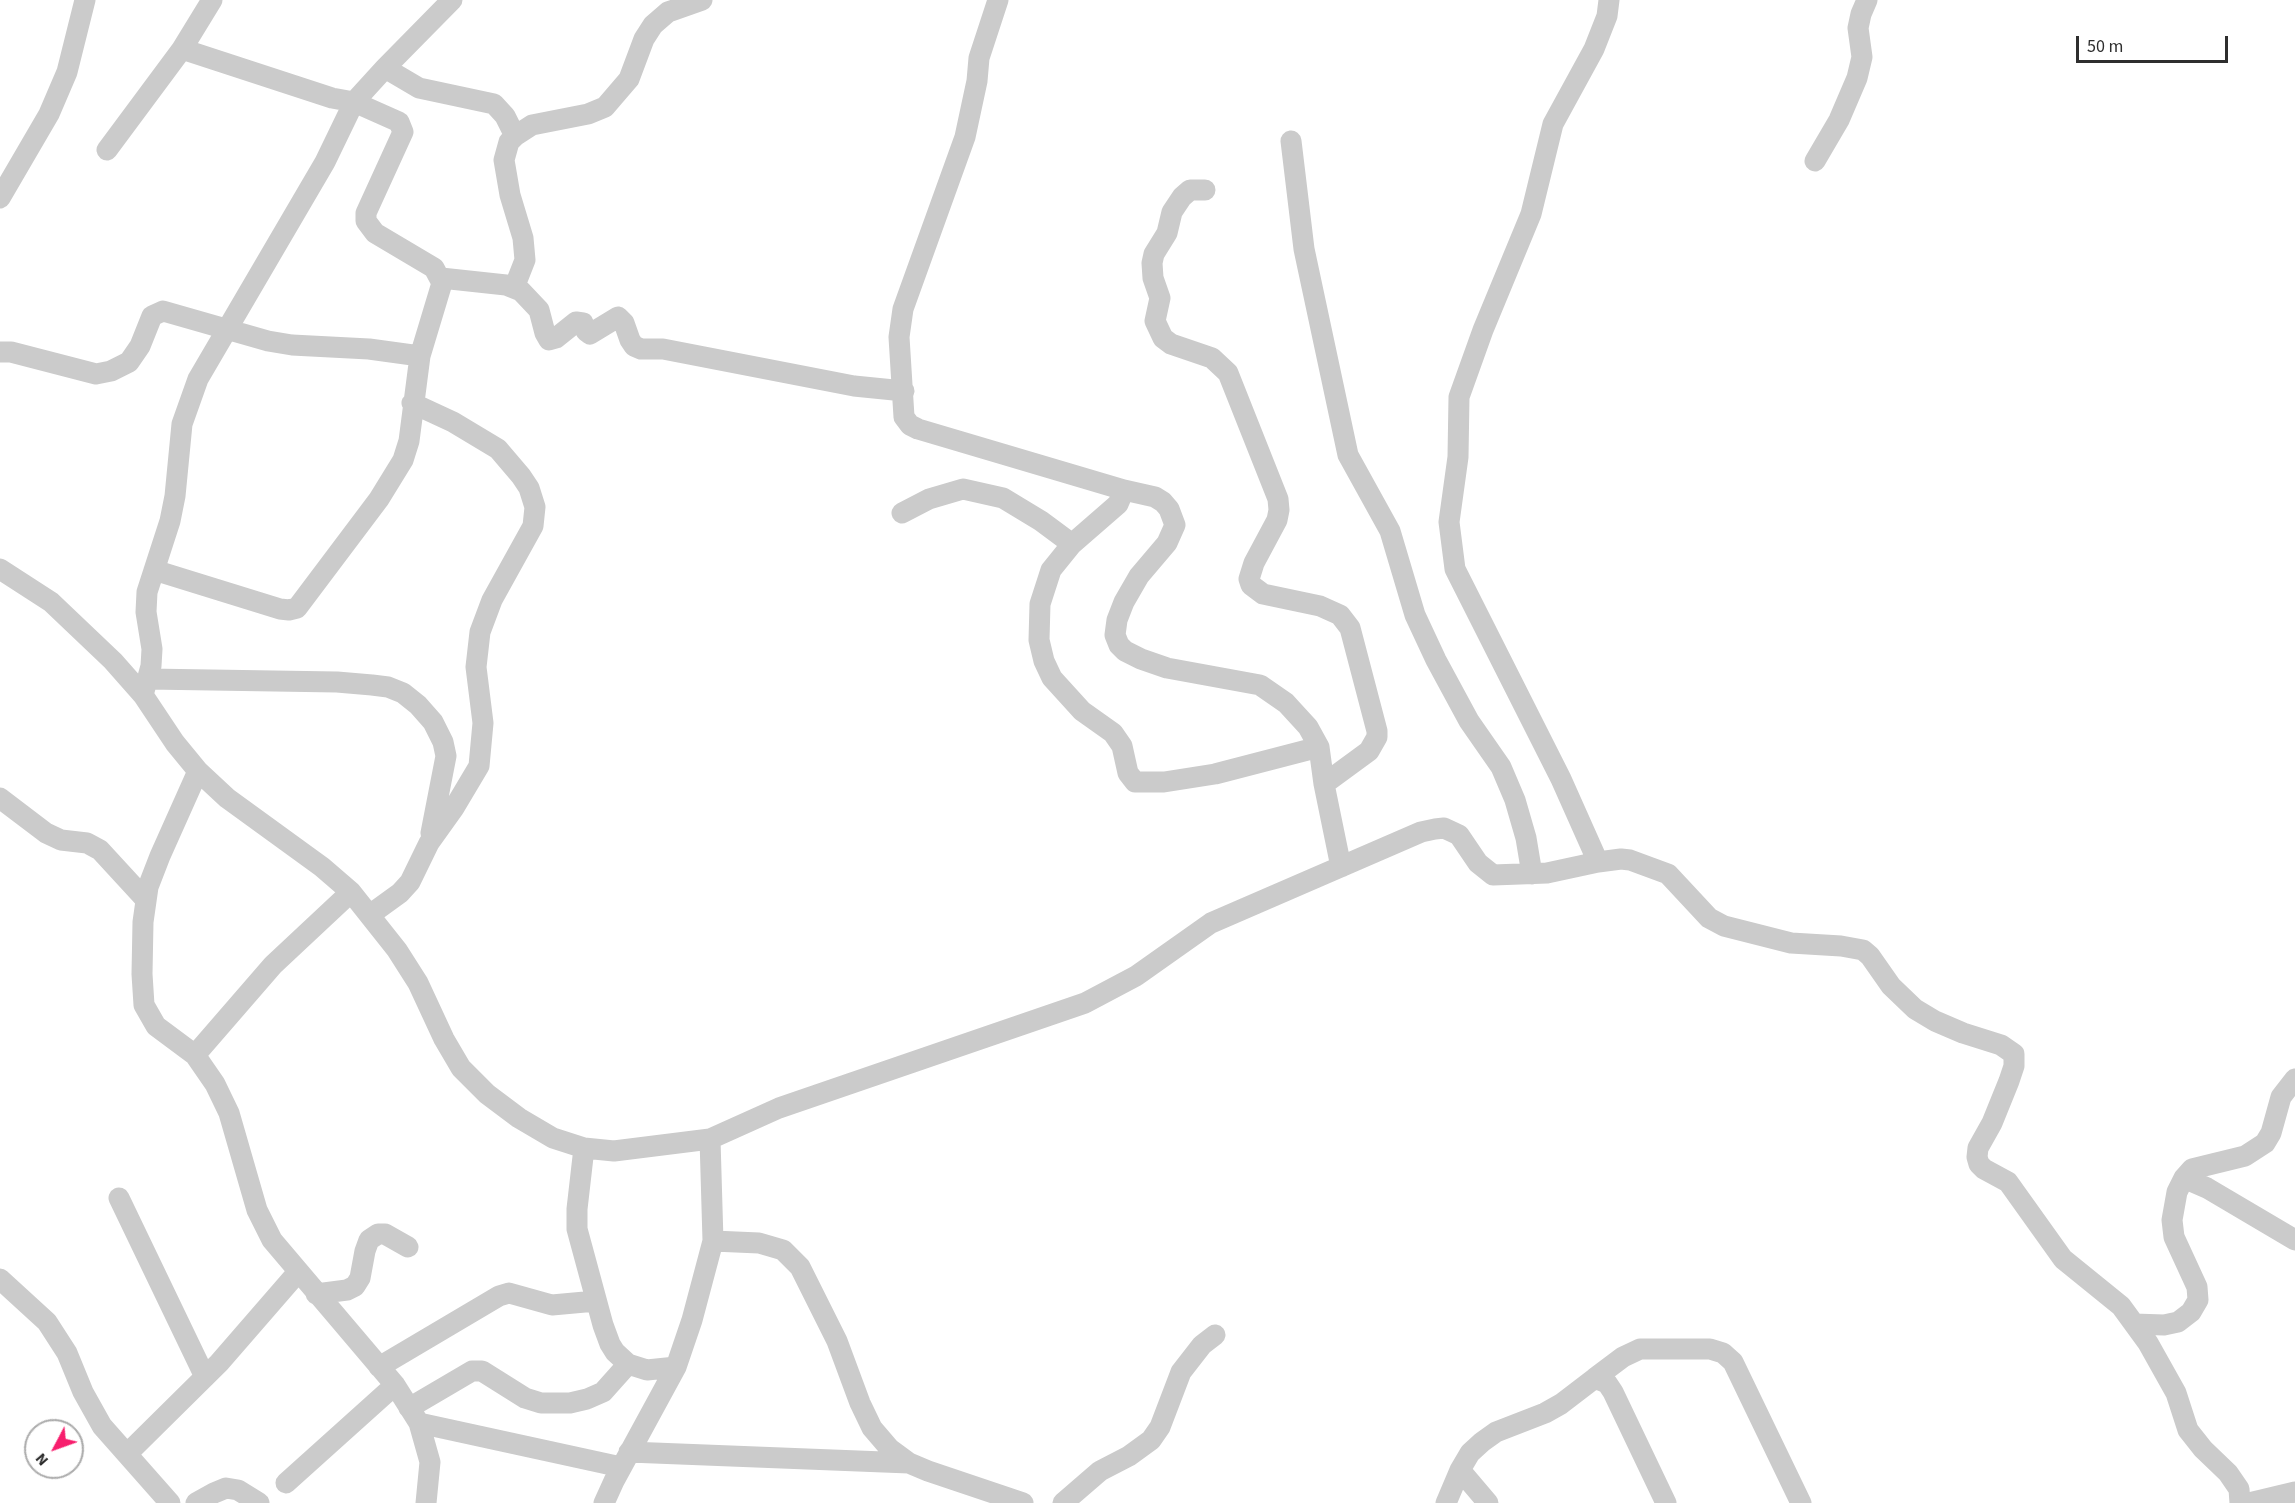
<!DOCTYPE html>
<style>
body{margin:0}
#map{position:relative;width:2295px;height:1503px;overflow:hidden;background:#fff;font-family:"Source Sans 3",sans-serif}
canvas{display:block}
.north{position:absolute;left:24px;top:1419px;width:60px;height:60px;box-sizing:border-box;background:#fff;border:2px solid #ababab;border-radius:50%;rotate:229deg;font-size:16px;font-weight:700;line-height:24px;text-align:center;color:#2e2e2e}
.north::after{content:'';display:block;margin:auto;width:21px;height:27px;background:#f71e6d;clip-path:polygon(50% 0,100% 100%,50% 72%,0 100%)}
.scale{position:absolute;left:2076px;top:36px;width:152px;height:27px;box-sizing:border-box;border:3px solid #2e2e2e;border-top:0;padding-left:8px;font-size:18px;line-height:21px;white-space:nowrap;color:#2e2e2e;-webkit-text-stroke:4px #fff;paint-order:stroke}
</style>
<div id="map">
<canvas width="2295" height="1503"></canvas>
<div class="north">N</div>
<div class="scale">50 m</div>
</div>
<script>
const c = document.querySelector('canvas').getContext('2d');
c.lineJoin = 'round';
function shape(rows) {
  const path = new Path2D();
  for (const r of rows) {
    path.moveTo(r[0], r[1]);
    for (let i = 2; i < r.length; i += 2) path.lineTo(r[i], r[i + 1]);
  }
  return path;
}
function strokePath(path, color, width, dash) {
  c.strokeStyle = color;
  c.lineWidth = width;
  c.lineCap = dash ? 'butt' : 'round';
  c.setLineDash(dash || []);
  c.stroke(path);
}
const minor = shape([
 [998,0,979,58,977,81,965,137,903,309,899,337,904,417,910,425,918,429,1124,490,1118,504,1072,544,1051,570,1040,604,1039,640,1044,661,1052,678,1082,711,1113,733,1122,746,1128,773,1135,782,1164,782,1215,774,1319,747],
 [385,68,419,88,494,104,505,116,515,136],
 [1291,141,1304,249,1348,455,1390,531,1415,615,1436,660,1469,721,1501,767,1515,800,1526,838,1532,874],
 [107,150,182,49,212,0],
 [1815,161,1839,120,1857,78,1862,57,1858,28,1861,14,1867,0],
 [1205,190,1190,190,1182,197,1172,212,1167,233,1154,254,1152,263,1153,278,1160,298,1155,321,1163,338,1171,344,1212,358,1228,373,1278,499,1279,510,1277,520,1254,563,1249,579,1251,585,1263,594,1320,606,1340,615,1350,628,1377,731,1377,737,1369,751,1324,784],
 [0,198,49,114,67,72,85,0],
 [441,278,506,285,521,291,539,310,545,333,549,340,556,338,576,322,583,323,586,331,590,334,618,317,624,323,630,340,634,346,641,349,663,349,854,386,904,391],
 [514,288,525,260,523,238,510,195,504,160,509,142,515,136,532,125,588,114,605,107,629,79,644,39,653,25,668,12,702,0],
 [0,352,11,352,96,374,111,371,129,362,140,346,152,316,163,311,268,341,292,345,369,349,420,356],
 [1124,490,1155,497,1163,502,1169,509,1175,525,1167,543,1139,576,1124,602,1117,620,1115,635,1119,645,1125,651,1141,659,1167,668,1260,685,1286,703,1308,727,1319,747,1324,784,1341,867],
 [902,513,929,499,963,489,1003,498,1041,521,1072,544],
 [0,569,51,602,113,661,143,695,175,743,198,771,227,798,322,867,351,892,397,950,418,983,444,1039,461,1068,487,1094,519,1118,553,1138,584,1148,614,1151,710,1139,779,1108,1085,1003,1136,976,1211,923,1421,832,1435,829,1444,828,1459,835,1478,863,1493,875,1547,873,1598,862,1621,859,1630,860,1668,874,1709,918,1724,926,1791,943,1841,946,1863,950,1870,956,1891,986,1915,1009,1935,1021,1963,1033,2001,1045,2014,1054,2014,1066,2009,1081,1992,1123,1978,1148,1977,1157,1979,1164,1984,1169,2008,1182,2063,1259,2121,1306,2148,1343,2176,1393,2188,1430,2203,1449,2228,1473,2239,1489,2240,1503],
 [154,570,280,609,289,610,297,608,379,499,403,460,409,441,420,356,442,283,434,268,375,233,366,221,366,213,403,132,399,122,354,102,332,98,182,49],
 [148,679,337,682,372,685,388,687,403,693,418,705,433,722,443,742,446,756,431,833],
 [143,695,151,666,152,649,146,612,147,592,170,521,175,496,182,424,198,379,325,162,354,102,385,68,452,0],
 [198,771,160,856,148,887,143,922,142,974,144,1005,156,1026,195,1055,215,1084,229,1113,257,1210,272,1240,395,1385,419,1423,430,1462,426,1503],
 [0,798,46,833,61,840,87,843,100,850,146,900],
 [1598,862,1561,779,1455,569,1449,522,1458,457,1459,397,1483,330,1531,214,1553,124,1594,49,1607,16,1609,0],
 [371,914,400,893,410,882,429,843,454,808,479,766,483,723,476,667,480,632,492,600,533,526,535,507,529,488,521,476,498,449,453,422,412,403],
 [195,1055,273,965,351,892],
 [584,1148,577,1209,577,1229,603,1325,610,1344,615,1352,628,1364,647,1370,676,1367],
 [2184,1178,2207,1188,2295,1240],
 [119,1198,205,1377],
 [713,1241,759,1243,783,1250,800,1267,837,1341,860,1403,872,1428,890,1449,909,1463,928,1471,1023,1503],
 [0,1279,47,1322,67,1353,83,1392,102,1426,170,1503],
 [316,1294,347,1290,355,1286,360,1278,365,1251,369,1240,378,1234,385,1234,408,1247],
 [2134,1324,2164,1325,2178,1322,2191,1312,2198,1300,2197,1287,2174,1237,2172,1220,2177,1192,2184,1178,2192,1169,2245,1156,2265,1143,2271,1133,2281,1097,2295,1079],
 [379,1367,499,1296,509,1293,552,1305,596,1301],
 [1595,1378,1623,1357,1640,1349,1710,1349,1723,1353,1733,1362,1801,1503],
 [409,1408,472,1371,482,1371,525,1398,541,1403,570,1403,587,1399,603,1392,628,1364],
 [419,1423,621,1467],
 [629,1452,909,1463],
 [127,1454,219,1363,298,1272],
 [1460,1470,1488,1503],
 [286,1483,395,1385],
 [196,1503,214,1493,226,1488,238,1490,259,1503],
 [604,1503,614,1481,676,1367,692,1320,713,1241,710,1139],
 [1063,1503,1100,1471,1129,1456,1151,1440,1160,1427,1181,1372,1202,1345,1215,1335],
 [1446,1503,1460,1470,1470,1453,1482,1442,1496,1432,1545,1413,1561,1404,1595,1378,1607,1383,1613,1392,1666,1503],
 [2249,1503,2295,1492]
]);
strokePath(minor, '#cbcbcb', 21);
</script>
